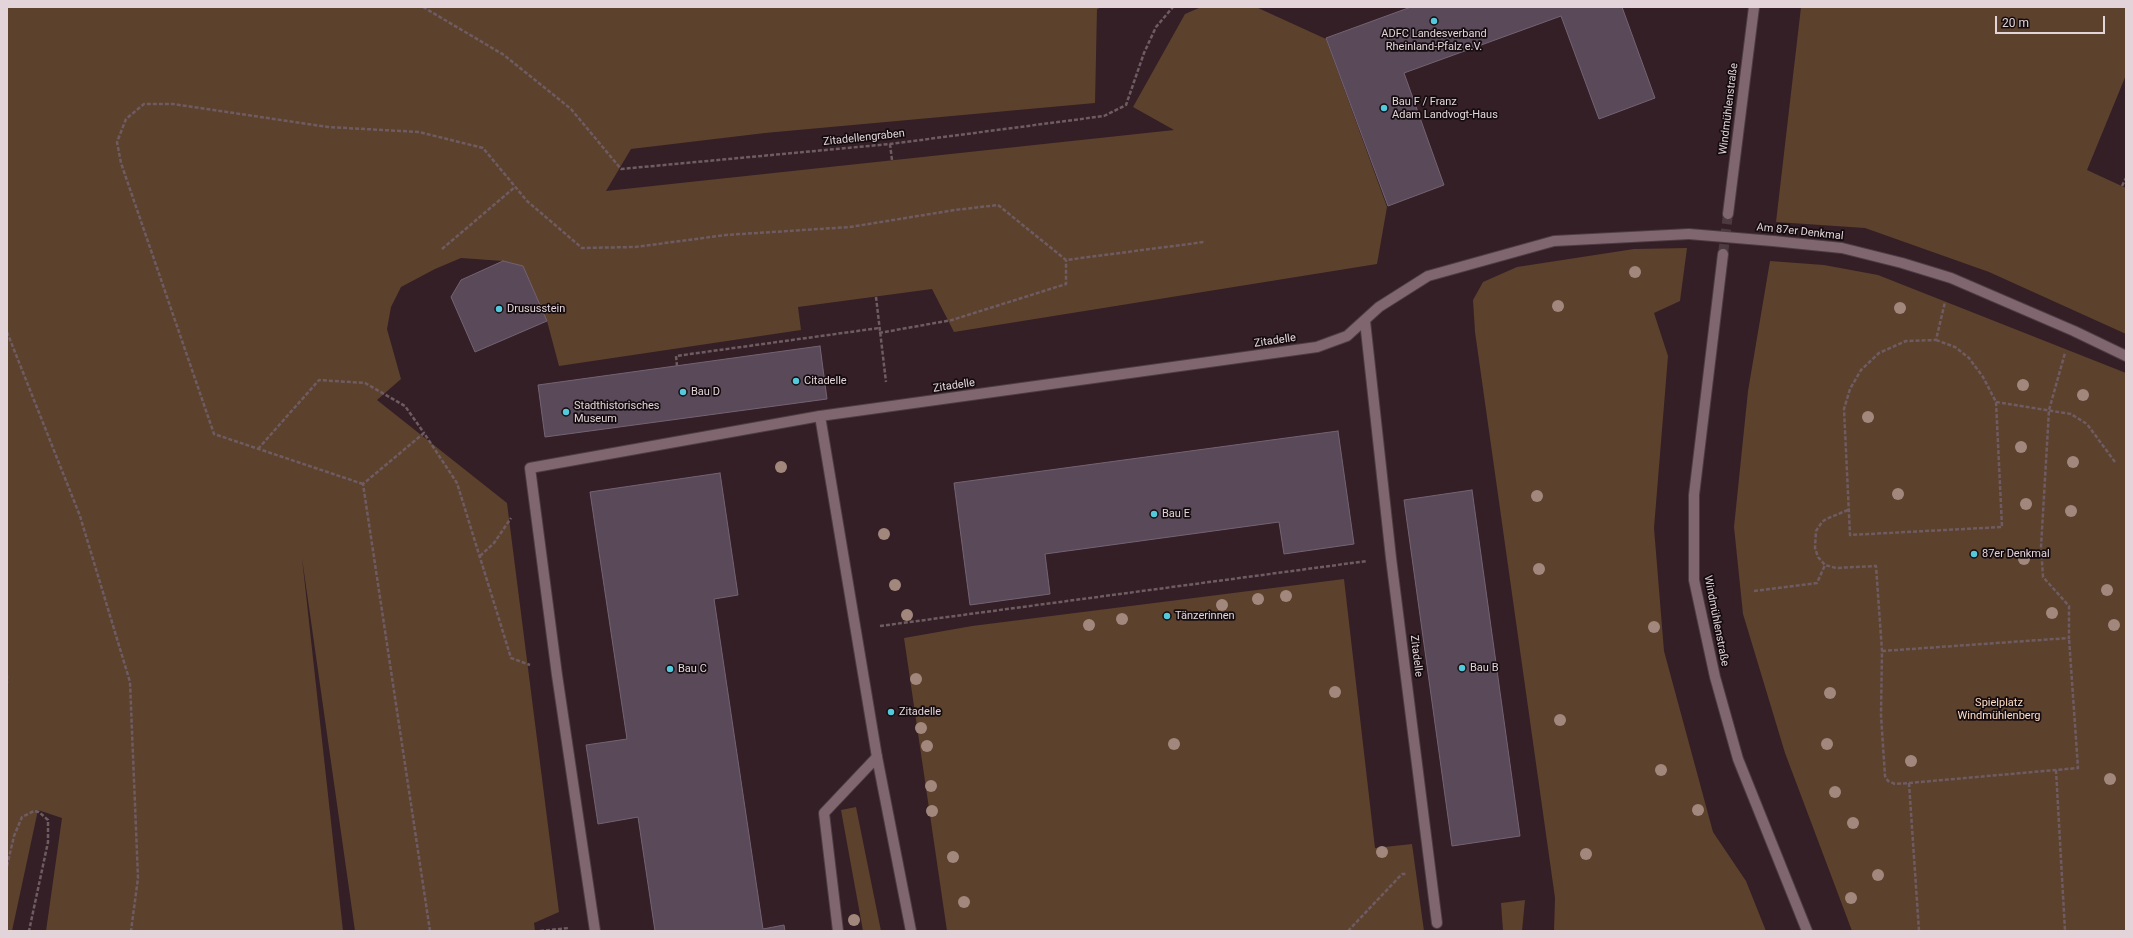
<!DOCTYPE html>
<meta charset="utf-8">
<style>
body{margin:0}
#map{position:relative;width:2133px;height:938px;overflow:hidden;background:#331f25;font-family:Roboto,sans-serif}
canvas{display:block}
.frame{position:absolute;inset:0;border:8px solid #e2d4d8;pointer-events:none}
.scale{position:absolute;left:1995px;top:16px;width:110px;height:18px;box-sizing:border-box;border:2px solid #e2d4d8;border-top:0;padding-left:5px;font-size:12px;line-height:14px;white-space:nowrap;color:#e2d4d8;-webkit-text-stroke:3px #150c0f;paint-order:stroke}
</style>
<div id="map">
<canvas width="2133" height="938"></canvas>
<div class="frame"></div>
<div class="scale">20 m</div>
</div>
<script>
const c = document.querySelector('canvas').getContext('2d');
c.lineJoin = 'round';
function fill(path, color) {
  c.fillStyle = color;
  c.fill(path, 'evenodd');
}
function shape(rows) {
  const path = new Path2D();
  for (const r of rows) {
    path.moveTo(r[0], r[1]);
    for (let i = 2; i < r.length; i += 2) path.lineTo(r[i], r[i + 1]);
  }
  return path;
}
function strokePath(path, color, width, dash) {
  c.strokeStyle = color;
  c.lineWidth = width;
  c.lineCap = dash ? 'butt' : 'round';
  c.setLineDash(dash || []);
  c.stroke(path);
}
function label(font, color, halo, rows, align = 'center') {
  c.font = font + ' Roboto,sans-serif';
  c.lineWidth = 3.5;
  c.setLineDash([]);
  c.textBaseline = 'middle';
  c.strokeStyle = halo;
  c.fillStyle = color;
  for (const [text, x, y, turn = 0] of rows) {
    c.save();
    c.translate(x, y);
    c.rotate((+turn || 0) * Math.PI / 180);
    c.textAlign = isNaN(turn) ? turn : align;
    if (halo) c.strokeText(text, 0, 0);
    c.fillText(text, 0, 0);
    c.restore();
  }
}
const green = shape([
 [7,7,1102,7,1097,9,1095,103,765,133,631,149,606,191,1174,130,1133,107,1185,14,1201,7,1256,7,1326,39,1387,207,1377,264,954,332,932,289,798,307,801,330,559,366,547,321,523,266,503,261,461,258,435,269,401,287,391,307,387,329,401,379,377,400,507,503,559,912,534,923,535,931,355,931,302,558,343,931,46,931,62,818,38,810,12,931,7,931],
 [1801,7,2126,7,2126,75,2087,170,2126,188,2126,334,1989,272,1865,228,1776,222],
 [1687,248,1680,301,1654,313,1668,356,1654,528,1664,651,1713,832,1746,881,1766,931,1554,931,1555,898,1475,332,1473,300,1483,282,1517,267,1634,249],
 [1770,261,1824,265,1878,275,2126,373,2126,931,1852,931,1785,753,1743,614,1734,527,1748,391],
 [1344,579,1375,848,1412,844,1424,931,947,931,904,638,972,626],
 [856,807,881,931,863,931,841,810],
 [1525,900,1522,931,1503,931,1501,903]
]);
const building = shape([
 [1411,7,1622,7,1655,98,1599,119,1561,16,1404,73,1444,185,1388,206,1326,38,1411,7],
 [503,261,523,266,547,321,475,352,451,297,461,280,503,261],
 [820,346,827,399,545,437,538,385,820,346],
 [1338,431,1354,544,1284,554,1279,522,1045,554,1050,594,970,605,954,483,1338,431],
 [720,473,738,595,714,599,763,929,784,925,785,931,655,931,638,817,598,824,586,745,627,739,590,492,720,473],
 [1472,490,1520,836,1452,846,1404,500,1472,490]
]);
const tertiaryTunnel = shape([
 [1723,254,1728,214]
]);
const path = shape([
 [423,7,504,55,571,109,621,169,890,144,1104,116,1126,105,1144,53,1156,27,1173,7],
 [890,144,892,160],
 [2122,186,2126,178],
 [442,249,515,187],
 [876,297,886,382],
 [7,332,80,516,130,682,138,878,131,931],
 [879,333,952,320,1066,284,1066,260],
 [1936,340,1955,347,1969,358,1983,377,1996,402,2002,527,1850,535,1844,409,1850,389,1861,370,1879,353,1906,341,1936,340,1945,302],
 [677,366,676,356,879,328],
 [1996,402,2071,414,2087,424,2115,462],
 [258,449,319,380,365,383,405,406,424,433],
 [363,484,214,434,121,163,117,142,126,119,144,104,173,104,328,127,419,132,483,148,527,201,582,248,635,247,726,235,850,227,955,210,998,205,1066,260,1204,242],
 [1848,510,1826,519,1822,522,1816,531,1815,548,1818,557,1825,565,1836,568,1876,566,1882,651,1881,715,1885,776,1888,781,1895,784,1909,783,2078,768,2069,638],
 [480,556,494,543,511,518],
 [1754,591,1817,583,1825,565],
 [880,626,1367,561],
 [1882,651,2069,638,2069,606,2043,577,2041,547,2049,410,2065,353],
 [7,675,7,683],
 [2056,770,2065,931],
 [1909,783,1919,931],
 [7,866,14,836,22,817,34,811,39,812,48,820,48,842,29,931],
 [430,931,363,484,424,433,457,483,511,658,530,665],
 [540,931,569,928],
 [1348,931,1402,874,1407,874]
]);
const service = shape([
 [1365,321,1391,558,1437,923],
 [595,931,557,675,530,468,820,416],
 [838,931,824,813,877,757]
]);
const minor = shape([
 [1773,241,1842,248,1902,263,1951,278,2074,331,2126,356],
 [911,931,877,757,820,416,1317,347,1347,336,1379,307,1428,276,1554,241,1689,234]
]);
const tertiary = shape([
 [1728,214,1754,7],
 [1723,254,1694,495,1694,580,1715,677,1738,759,1807,931]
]);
const minorBridge = shape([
 [1689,234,1773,241]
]);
const trees = [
 [1635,272],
 [1558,306],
 [1900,308],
 [2023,385],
 [2083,395],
 [1868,417],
 [2021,447],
 [2073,462],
 [781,467],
 [1898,494],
 [1537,496],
 [2026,504],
 [2071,511],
 [884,534],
 [2024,559],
 [1539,569],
 [895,585],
 [2107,590],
 [1286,596],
 [1258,599],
 [1222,605],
 [2052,613],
 [907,615],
 [1122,619],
 [1089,625],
 [2114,625],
 [1654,627],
 [916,679],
 [1335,692],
 [1830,693],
 [1560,720],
 [921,728],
 [1174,744],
 [1827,744],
 [927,746],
 [1911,761],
 [1661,770],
 [2110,779],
 [931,786],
 [1835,792],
 [1698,810],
 [932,811],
 [1853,823],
 [1382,852],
 [1586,854],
 [953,857],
 [1878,875],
 [1851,898],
 [964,902],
 [854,920]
];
const markers = [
 [1434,21,4,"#53cadc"],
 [1384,108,4,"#53cadc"],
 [499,309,4,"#53cadc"],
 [796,381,4,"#53cadc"],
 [683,392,4,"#53cadc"],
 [566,412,4,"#53cadc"],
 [1154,514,4,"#53cadc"],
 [1974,554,4,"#53cadc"],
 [1167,616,4,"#53cadc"],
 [1462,668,4,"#53cadc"],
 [670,669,4,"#53cadc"],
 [891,712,4,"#53cadc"]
];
const poiNames = [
 ["ADFC Landesverband",1434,34,"center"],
 ["Rheinland-Pfalz e.V.",1434,47,"center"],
 ["Bau F / Franz",1392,102],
 ["Adam Landvogt-Haus",1392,115],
 ["Drususstein",507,309],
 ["Citadelle",804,381],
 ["Bau D",691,392],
 ["Stadthistorisches",574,406],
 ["Museum",574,419],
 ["Bau E",1162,514],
 ["87er Denkmal",1982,554],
 ["Tänzerinnen",1175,616],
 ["Bau B",1470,668],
 ["Bau C",678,669],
 ["Zitadelle",899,712]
];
const streetNames = [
 ["Windmühlenstraße",1729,109,-83],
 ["Zitadellengraben",864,138,-6],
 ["Am 87er Denkmal",1800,232,6],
 ["Zitadelle",1275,341,-8],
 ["Zitadelle",954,386,-8],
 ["Windmühlenstraße",1716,621,79],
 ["Zitadelle",1416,656,83]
];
const parkNames = [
 ["Spielplatz",1999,703],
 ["Windmühlenberg",1999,716]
];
fill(green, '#5c412d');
fill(building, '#594959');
strokePath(building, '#746373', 1);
strokePath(tertiaryTunnel, '#4d3a40', 10, [10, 5]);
strokePath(service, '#4e3d43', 12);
strokePath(minor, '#4e3d43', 12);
strokePath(tertiary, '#4e3d43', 12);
strokePath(path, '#6e5c62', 2.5, [4, 2]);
strokePath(service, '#80676f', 10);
strokePath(minor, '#80676f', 10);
strokePath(tertiary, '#80676f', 10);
strokePath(minorBridge, '#4e3d43', 12, []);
strokePath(minorBridge, '#80676f', 10);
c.fillStyle = '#a2877d';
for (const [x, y] of trees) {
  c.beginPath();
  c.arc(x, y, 6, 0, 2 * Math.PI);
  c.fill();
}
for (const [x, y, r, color] of markers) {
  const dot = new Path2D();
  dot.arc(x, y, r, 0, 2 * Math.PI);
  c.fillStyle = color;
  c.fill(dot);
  strokePath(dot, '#150c0f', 1.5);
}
label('11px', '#e2d4d8', '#150c0f', poiNames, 'left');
label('11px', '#e2d4d8', '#150c0f', streetNames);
label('11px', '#fddcc5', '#150c0f', parkNames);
</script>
